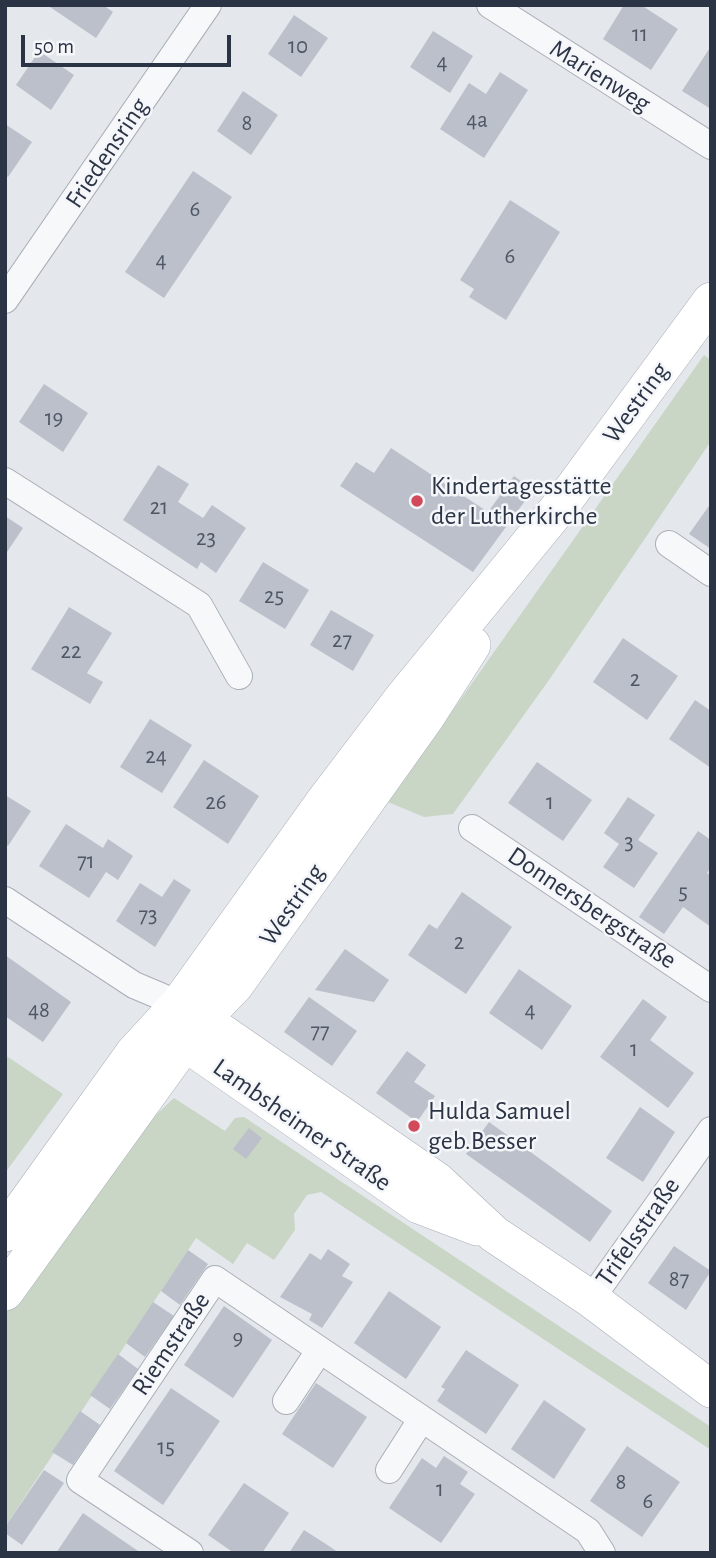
<!DOCTYPE html>
<meta charset="utf-8">
<style>
body{margin:0}
#map{position:relative;width:716px;height:1558px;overflow:hidden;background:#e4e7ec;font-family:"Alegreya Sans",sans-serif}
canvas{display:block}
.frame{position:absolute;inset:0;border:7px solid #2b3445;pointer-events:none}
.scale{position:absolute;left:21px;top:35px;width:210px;height:32px;box-sizing:border-box;border:4px solid #2b3445;border-top:0;padding-left:9px;font-size:21px;line-height:24px;white-space:nowrap;color:#2b3445;-webkit-text-stroke:5px #f4f6f9;paint-order:stroke}
</style>
<div id="map">
<canvas width="716" height="1558"></canvas>
<div class="frame"></div>
<div class="scale">50 m</div>
</div>
<script>
const c = document.querySelector('canvas').getContext('2d');
c.lineJoin = 'round';
function fill(path, color) {
  c.fillStyle = color;
  c.fill(path, 'evenodd');
}
function shape(rows) {
  const path = new Path2D();
  for (const r of rows) {
    path.moveTo(r[0], r[1]);
    for (let i = 2; i < r.length; i += 2) path.lineTo(r[i], r[i + 1]);
  }
  return path;
}
function strokePath(path, color, width, dash) {
  c.strokeStyle = color;
  c.lineWidth = width;
  c.lineCap = dash ? 'butt' : 'round';
  c.setLineDash(dash || []);
  c.stroke(path);
}
function label(font, color, halo, rows, align = 'center') {
  c.font = font + ' "Alegreya Sans",sans-serif';
  c.lineWidth = 5;
  c.setLineDash([]);
  c.textBaseline = 'middle';
  c.strokeStyle = halo;
  c.fillStyle = color;
  for (const [text, x, y, turn = 0] of rows) {
    c.save();
    c.translate(x, y);
    c.rotate((+turn || 0) * Math.PI / 180);
    c.textAlign = isNaN(turn) ? turn : align;
    if (halo) c.strokeText(text, 0, 0);
    c.fillText(text, 0, 0);
    c.restore();
  }
}
const green = shape([
 [704,355,711,360,711,441,549,680,453,814,424,817,388,802],
 [5,1055,63,1094,5,1173],
 [174,1098,225,1131,235,1118,244,1117,711,1427,711,1450,321,1192,307,1195,294,1214,295,1230,274,1260,247,1243,233,1264,196,1238,5,1527,5,1311,142,1128]
]);
const building = shape([
 [47,5,103,5,113,12,96,38],
 [624,5,641,5,678,29,651,70,603,39],
 [294,15,328,38,301,77,268,54],
 [433,31,473,56,450,93,410,67],
 [711,46,711,109,682,91],
 [39,51,74,75,51,110,16,85],
 [500,72,528,90,484,158,440,129,469,83,486,94],
 [243,91,278,115,251,155,217,131],
 [5,124,32,142,8,177,5,175],
 [193,171,232,197,164,298,125,272],
 [510,200,560,232,506,320,469,297,474,289,460,280],
 [44,384,88,413,63,452,19,422],
 [391,448,488,512,514,476,533,490,473,572,340,486,356,462,374,473],
 [158,465,189,484,178,502,203,518,212,505,246,528,216,573,201,562,197,569,123,520],
 [711,503,711,549,689,534],
 [5,516,23,528,5,555],
 [263,562,309,590,285,629,239,601],
 [69,607,112,633,87,673,103,682,90,704,31,669],
 [331,610,374,635,353,671,310,645],
 [623,638,678,676,647,720,593,682],
 [695,700,711,711,711,768,669,739],
 [150,719,192,745,162,793,120,767],
 [204,760,259,796,228,844,173,807],
 [537,762,592,800,563,841,508,803],
 [5,795,31,811,8,846,5,844],
 [628,797,655,815,638,840,658,853,634,888,603,867,619,844,604,833],
 [66,824,103,848,108,839,133,856,118,880,106,872,89,898,39,866],
 [698,831,711,840,711,867,707,873,711,876,711,927,683,907,664,934,639,917],
 [174,879,191,890,155,947,116,921,140,883,162,897],
 [462,892,512,927,466,994,408,955,429,924,437,929],
 [345,949,389,980,374,1002,315,990],
 [5,955,71,1002,43,1042,5,1016],
 [519,969,572,1006,542,1050,489,1013],
 [309,997,357,1031,332,1066,284,1032],
 [643,999,667,1017,650,1040,694,1073,668,1108,600,1057],
 [407,1051,426,1065,414,1082,435,1096,417,1122,376,1093],
 [640,1107,675,1132,643,1182,606,1158],
 [489,1122,612,1211,590,1242,466,1154],
 [249,1128,262,1138,246,1159,233,1149],
 [674,1246,711,1271,686,1310,648,1283],
 [328,1249,350,1264,342,1276,353,1282,322,1328,309,1320,312,1314,280,1297,310,1253,321,1260],
 [188,1250,208,1264,180,1305,161,1291],
 [389,1291,441,1327,406,1379,354,1343],
 [153,1302,174,1316,145,1357,126,1343],
 [224,1306,272,1340,233,1398,184,1365],
 [466,1350,519,1385,486,1434,437,1401,445,1389,441,1387],
 [118,1354,138,1369,110,1409,90,1395],
 [316,1383,367,1417,333,1468,282,1434],
 [171,1388,220,1421,163,1505,114,1471],
 [544,1400,586,1429,554,1479,511,1449],
 [80,1411,100,1425,73,1465,52,1452],
 [627,1446,680,1482,642,1537,590,1501],
 [444,1456,468,1472,460,1484,475,1494,441,1543,389,1508,422,1458,436,1468],
 [44,1470,64,1483,22,1545,5,1533,5,1527],
 [244,1483,289,1513,262,1553,234,1553,208,1535],
 [83,1513,119,1538,141,1553,56,1553],
 [304,1530,329,1546,339,1553,289,1553]
]);
const street = shape([
 [490,5,711,146],
 [5,300,208,5],
 [5,481,199,605,239,676],
 [669,544,711,573],
 [472,828,711,989],
 [5,900,134,985,179,1004],
 [591,1299,711,1130],
 [286,1401,319,1351],
 [389,1470,421,1420],
 [190,1553,80,1480,215,1279,588,1531,602,1553]
]);
const secondary = shape([
 [183,1006,437,1181,494,1234,591,1299,711,1389],
 [167,1030,419,1205,477,1227],
 [5,1233,134,1053,179,1004,324,802,403,698,561,505,711,301],
 [5,1292,202,1019,235,985,426,717,472,645]
]);
const markers = [
 [417,501,7,"#d1495b"],
 [414,1126,7,"#d1495b"]
];
const numberNames = [
 ["11",640,34],
 ["10",298,46],
 ["4",442,62],
 ["4a",477,120],
 ["8",247,123],
 ["6",195,209],
 ["6",510,256],
 ["4",161,260],
 ["19",54,418],
 ["21",159,507],
 ["23",206,538],
 ["25",274,596],
 ["27",342,640],
 ["22",71,651],
 ["2",635,679],
 ["24",156,756],
 ["26",216,802],
 ["1",550,802],
 ["3",629,842],
 ["71",86,861],
 ["5",683,892],
 ["73",148,915],
 ["2",459,942],
 ["48",39,1010],
 ["4",530,1010],
 ["77",320,1031],
 ["1",634,1049],
 ["87",679,1279],
 ["9",238,1338],
 ["15",166,1447],
 ["8",621,1482],
 ["1",440,1489],
 ["6",648,1501]
];
const streetNames = [
 ["Marienweg",600,76,32],
 ["Friedensring",107,153,-56],
 ["Westring",636,403,-54],
 ["Westring",292,905,-55],
 ["Donnersbergstraße",592,908,34],
 ["Lambsheimer Straße",302,1125,35],
 ["Trifelsstraße",638,1232,-55],
 ["Riemstraße",171,1344,-56]
];
const poiNames = [
 ["Kindertagesstätte",431,486],
 ["der Lutherkirche",431,516],
 ["Hulda Samuel",428,1111],
 ["geb.Besser",428,1141]
];
fill(green, '#c9d6c5');
fill(building, '#bbc0ca');
strokePath(street, '#a9aeb7', 28);
strokePath(secondary, '#a9aeb7', 38);
strokePath(street, '#f7f8fa', 26);
strokePath(secondary, '#fff', 37);
for (const [x, y, r, color] of markers) {
  const dot = new Path2D();
  dot.arc(x, y, r, 0, 2 * Math.PI);
  c.fillStyle = color;
  c.fill(dot);
  strokePath(dot, '#f4f6f9', 2.5);
}
label('23px', '#4f5766', null, numberNames);
label('26px', '#2b3445', '#f4f6f9', streetNames);
label('26px', '#2b3445', '#f4f6f9', poiNames, 'left');
</script>
